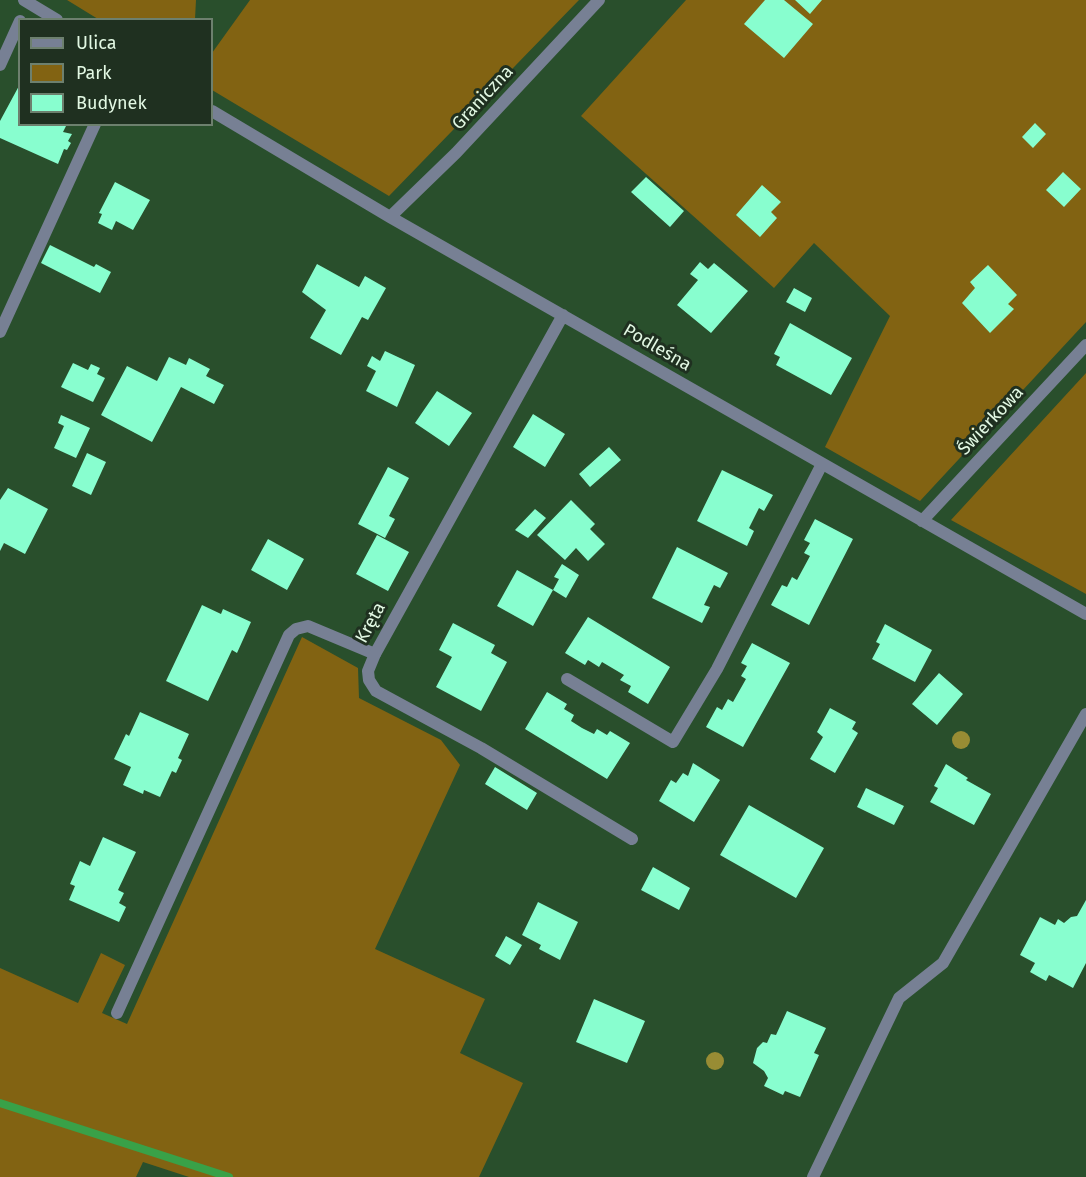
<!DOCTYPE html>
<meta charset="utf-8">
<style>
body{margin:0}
#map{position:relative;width:1086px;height:1177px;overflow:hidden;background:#294f2c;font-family:"Fira Sans",sans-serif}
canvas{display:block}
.legend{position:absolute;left:18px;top:18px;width:195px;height:108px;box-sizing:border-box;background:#1f3020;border:2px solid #6d806e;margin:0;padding:8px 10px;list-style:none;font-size:18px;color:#e2f8e3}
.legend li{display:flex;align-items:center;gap:12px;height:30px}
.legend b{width:30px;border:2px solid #6d806e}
</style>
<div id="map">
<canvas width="1086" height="1177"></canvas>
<ul class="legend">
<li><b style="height:8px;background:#778094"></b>Ulica</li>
<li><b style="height:16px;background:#826312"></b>Park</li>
<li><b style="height:16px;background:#88fecf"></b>Budynek</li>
</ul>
</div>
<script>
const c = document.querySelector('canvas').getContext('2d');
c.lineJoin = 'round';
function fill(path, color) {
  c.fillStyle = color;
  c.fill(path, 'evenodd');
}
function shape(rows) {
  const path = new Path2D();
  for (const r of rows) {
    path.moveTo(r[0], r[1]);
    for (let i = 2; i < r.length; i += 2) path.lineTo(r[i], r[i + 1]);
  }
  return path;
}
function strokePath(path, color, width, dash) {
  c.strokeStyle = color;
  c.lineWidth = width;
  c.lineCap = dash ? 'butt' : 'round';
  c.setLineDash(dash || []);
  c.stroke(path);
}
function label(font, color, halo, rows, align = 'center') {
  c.font = font + ' "Fira Sans",sans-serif';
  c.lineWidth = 6;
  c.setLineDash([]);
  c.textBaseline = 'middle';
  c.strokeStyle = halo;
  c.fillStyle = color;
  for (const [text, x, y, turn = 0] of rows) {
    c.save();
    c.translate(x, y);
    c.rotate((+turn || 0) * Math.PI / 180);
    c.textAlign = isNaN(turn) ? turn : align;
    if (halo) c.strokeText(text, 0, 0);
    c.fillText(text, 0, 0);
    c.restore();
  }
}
const green = shape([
 [67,0,196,0,195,19,98,19],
 [250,0,579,0,389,196,212,90,212,53],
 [686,0,1086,0,1086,322,920,501,825,447,890,316,814,243,774,288,581,116],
 [1086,373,1086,594,951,520],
 [302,637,358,668,359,698,441,740,460,765,375,949,485,999,460,1053,523,1083,479,1177,189,1177,143,1162,136,1177,0,1177,0,968,78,1003,101,953,125,965,102,1013,127,1024]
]);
const stream = shape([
 [0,1103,229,1177]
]);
const building = shape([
 [765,0,784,0,813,24,784,58,744,24],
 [795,0,822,0,810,14],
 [20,84,20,124,67,124,63,132,72,134,68,141,71,143,67,150,64,149,58,164,0,138,0,121],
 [1035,123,1046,134,1033,148,1022,137],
 [1063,172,1081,189,1064,207,1046,190],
 [646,177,684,211,670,227,631,192],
 [115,182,150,200,133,230,116,221,112,230,98,223,102,214,99,213],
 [762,185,781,202,771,212,777,218,760,237,736,215],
 [50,245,94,267,96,264,111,272,100,293,41,263],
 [700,262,708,269,714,263,748,291,711,333,677,305,698,280,690,274],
 [317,264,359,287,365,276,386,288,368,320,362,317,341,355,310,338,326,310,302,292],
 [988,265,1017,295,1008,304,1014,309,990,333,962,303,975,288,970,282],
 [794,288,812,298,805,312,786,302],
 [790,323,852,358,831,395,776,365,780,357,774,354],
 [385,351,415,365,397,407,366,391,376,371,367,366,372,356,380,361],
 [169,357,186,365,189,358,210,369,206,376,224,385,214,404,181,387,152,442,101,415,127,366,157,381],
 [73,363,88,370,91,364,100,368,97,374,105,378,93,402,61,387],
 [437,391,472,413,449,446,415,423],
 [533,414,565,434,545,467,513,447],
 [61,415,90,428,76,458,54,448,64,426,58,423],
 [609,447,621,460,590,487,579,474],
 [87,453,106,462,91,495,72,486],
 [388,467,409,478,389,516,395,519,385,538,358,524],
 [722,470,773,495,764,511,759,508,749,528,754,531,747,546,697,521],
 [8,488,48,509,25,554,4,543,0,551,0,500],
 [571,500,595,524,590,529,605,544,588,561,576,548,565,560,537,535],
 [535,509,546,518,528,538,515,530],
 [815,519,853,539,809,625,771,605,782,585,787,587,792,577,797,580,810,556,804,553,810,543,804,540],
 [377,535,409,552,388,591,356,574],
 [268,539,304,559,287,590,251,570],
 [677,547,728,573,720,588,714,585,704,605,710,607,702,623,652,598],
 [562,564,579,575,566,598,553,590,559,579,554,577],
 [517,570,553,590,533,626,497,606],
 [202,605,221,614,223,609,251,622,237,653,232,650,208,701,166,681],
 [588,617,670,667,648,704,628,692,631,686,620,680,624,675,602,662,599,667,588,660,585,665,565,653],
 [453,623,495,645,491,653,507,662,481,711,436,687,452,657,439,650],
 [885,624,932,650,915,682,872,659,880,644,876,642],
 [752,643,790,663,743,747,706,727,717,707,722,710,728,699,733,702,746,679,741,676,747,666,741,663],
 [939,673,963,694,937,725,912,704],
 [547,692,567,704,564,709,574,715,571,721,582,728,594,734,597,729,607,735,610,731,630,743,607,779,525,729],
 [830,708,856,722,852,729,858,733,835,773,810,759,823,737,817,732],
 [140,712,189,734,178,758,182,760,176,773,172,771,160,797,144,790,143,794,123,785,131,767,114,759,126,734,129,736],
 [693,763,720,780,694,822,659,801,671,780,676,783,683,773,688,776],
 [946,764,968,778,966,780,991,794,974,825,930,802,938,788,934,786],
 [495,767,537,793,527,810,485,784],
 [866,788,904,806,894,825,857,807],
 [749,805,824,848,796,898,720,855],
 [103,837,136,852,118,890,124,893,119,903,126,907,119,922,69,900,75,886,70,884,80,861,90,866],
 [653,867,690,888,679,910,641,890],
 [1086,900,1086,963,1073,988,1049,975,1046,981,1030,972,1035,963,1020,955,1040,917,1055,925,1058,919,1064,923,1071,917,1077,916],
 [538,902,578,922,560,960,539,949,541,945,522,935],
 [506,936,522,945,510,965,495,956],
 [594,999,645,1021,627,1063,576,1042],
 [787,1011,826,1028,814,1053,819,1055,800,1097,785,1091,783,1095,764,1086,768,1078,764,1071,753,1063,757,1048,763,1042,767,1043,771,1034,776,1035]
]);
const lane = shape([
 [567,679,673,742,717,669,822,464],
 [117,1013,289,635,296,629,308,626,375,654]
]);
const street = shape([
 [24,0,57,20],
 [0,65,20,21],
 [212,111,390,217,1086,614],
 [390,217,456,153,599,0],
 [563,315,375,654,368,671,369,680,376,691,481,748,632,839],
 [0,332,95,124],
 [922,521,1086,345],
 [813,1177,899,998,943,963,1086,714]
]);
const trees = [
 [961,740],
 [715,1061]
];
const streetNames = [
 ["Graniczna",483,98,-47],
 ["Podleśna",657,348,30],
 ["Świerkowa",991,421,-47],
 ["Kręta",371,623,-62]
];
fill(green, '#826312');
strokePath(stream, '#39a148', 8);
fill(building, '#88fecf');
strokePath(lane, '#778094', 12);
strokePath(street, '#778094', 12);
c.fillStyle = '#988c34';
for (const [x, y] of trees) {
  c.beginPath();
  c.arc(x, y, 9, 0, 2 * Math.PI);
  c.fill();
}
label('18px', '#e2f8e3', '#1f3020', streetNames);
</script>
